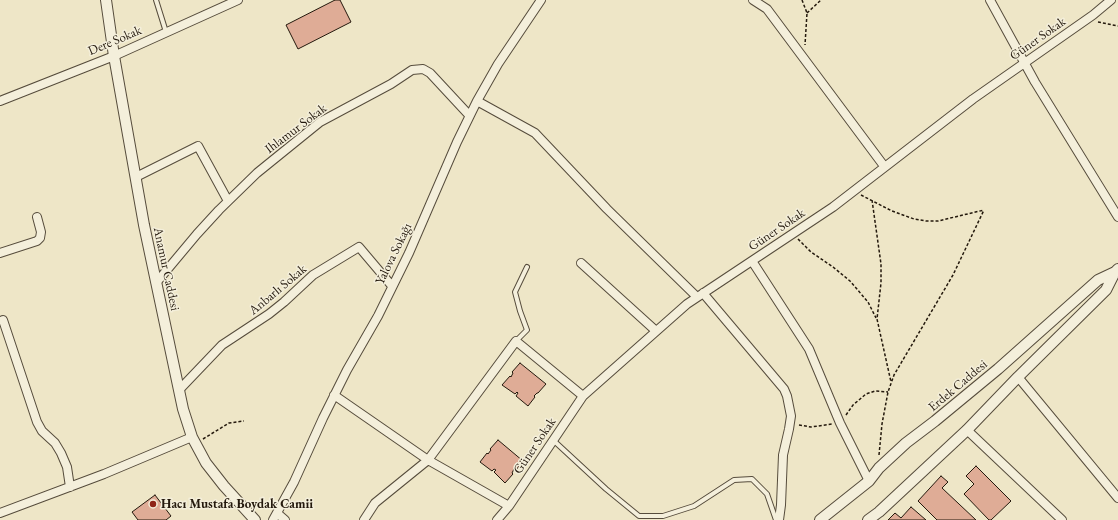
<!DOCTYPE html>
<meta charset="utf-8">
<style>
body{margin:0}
canvas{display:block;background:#eee6c7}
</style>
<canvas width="1118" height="520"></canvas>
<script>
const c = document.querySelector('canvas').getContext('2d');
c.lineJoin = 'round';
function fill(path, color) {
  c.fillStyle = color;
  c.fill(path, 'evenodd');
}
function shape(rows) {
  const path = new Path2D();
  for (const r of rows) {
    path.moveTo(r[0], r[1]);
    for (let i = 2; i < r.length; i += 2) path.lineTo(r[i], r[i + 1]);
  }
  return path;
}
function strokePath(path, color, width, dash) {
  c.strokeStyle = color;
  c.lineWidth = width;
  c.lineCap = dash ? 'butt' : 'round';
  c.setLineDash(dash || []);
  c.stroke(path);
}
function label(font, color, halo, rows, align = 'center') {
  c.font = font + ' "EB Garamond",serif';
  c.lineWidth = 3;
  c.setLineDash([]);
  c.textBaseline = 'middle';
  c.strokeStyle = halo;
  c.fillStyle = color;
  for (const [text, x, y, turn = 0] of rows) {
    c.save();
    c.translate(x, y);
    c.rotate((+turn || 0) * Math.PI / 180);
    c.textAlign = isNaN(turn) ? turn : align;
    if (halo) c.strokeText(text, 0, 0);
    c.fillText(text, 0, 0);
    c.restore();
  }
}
const building = shape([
 [335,0,340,0,351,22,298,49,286,25,335,0],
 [520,363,546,384,538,393,537,393,534,396,535,397,528,406,516,396,518,393,517,392,515,394,502,385,510,376,511,377,513,373,512,372,520,363],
 [498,440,523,461,516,470,514,469,512,473,513,474,505,483,494,472,496,470,494,469,492,471,480,462,487,453,488,454,491,450,490,449,498,440],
 [976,466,1011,501,991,520,989,520,964,494,974,484,966,476,976,466],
 [941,476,948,482,942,488,976,520,937,520,918,501,941,476],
 [155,495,171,516,166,520,138,520,132,512,155,495],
 [911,507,926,520,888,520,895,513,901,518,911,507]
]);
const path = shape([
 [802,0,807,13,805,45],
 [807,13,821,0],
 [1098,22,1118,26],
 [861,195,892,211,914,219,926,221,938,221,984,210],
 [872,200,881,264,881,283,877,319,891,382],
 [798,239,811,252,833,267,850,281,868,302,876,318],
 [846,415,853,405,866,394,875,391,888,392],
 [799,425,811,427,832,424],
 [203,439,229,423,244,421],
 [879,455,882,424,888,392,894,375,953,275,984,210]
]);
const service = shape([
 [156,0,166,32],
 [516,341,527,330,520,311,515,292,527,267],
 [553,440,606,489,639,516,663,516,694,506,734,480,752,479,767,494,776,520]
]);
const minor = shape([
 [753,0,767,9,884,166],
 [990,0,1035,82,1118,217],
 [0,101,114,56,238,0],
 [477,101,535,133,607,209,697,297],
 [136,177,198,146,228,201],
 [0,253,37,241,40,238,41,232,37,217],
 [752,261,809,349,840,423,869,481],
 [581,263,656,331],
 [156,283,197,234,219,210,257,173,320,122,391,84,412,70,423,69,430,73,469,115],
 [703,293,784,389,787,396,791,416,789,429,783,455,781,505,779,520],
 [3,320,37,422,42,431,55,443,61,453,67,467,70,487],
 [1018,377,1118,498],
 [179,390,222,345,269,314,284,302,313,275,359,247,392,286],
 [334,395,428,460,509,506],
 [967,430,1062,520],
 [0,513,104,474,192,437],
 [277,513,285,520],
 [273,520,294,482,323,418,347,370,378,316,409,253,457,142,477,101,498,64,541,0],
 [364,520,375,503,428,460,516,341,583,396],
 [497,520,509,506,583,396,687,304,833,207,973,99,1093,15,1111,0]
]);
const tertiary = shape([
 [106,0,114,56,144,225,183,409,192,437,206,463,224,486,255,520],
 [820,520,869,481,879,468,906,443,935,421,998,369,1098,280,1115,272,1118,269],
 [868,520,879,512,967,430,1018,377,1106,290,1115,272]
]);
const markers = [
 [153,504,4,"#8f2418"]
];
const streetNames = [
 ["Güner Sokak",1038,39,-35],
 ["Dere Sokak",115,41,-23],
 ["Ihlamur Sokak",296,129,-37],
 ["Güner Sokak",777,230,-34],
 ["Yalova Sokağı",394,254,-64],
 ["Anamur Caddesi",166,269,78],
 ["Anbarlı Sokak",278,290,-40],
 ["Erdek Caddesi",958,386,-40],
 ["Güner Sokak",535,446,-56]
];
const poiNames = [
 ["Hacı Mustafa Boydak Camii",161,504]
];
fill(building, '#dfac96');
strokePath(building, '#24190d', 1);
strokePath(service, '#564c3c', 6);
strokePath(minor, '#564c3c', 10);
strokePath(tertiary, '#564c3c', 12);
strokePath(path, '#24190d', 1.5, [3, 2]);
strokePath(service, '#f4efdb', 4);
strokePath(minor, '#f4efdb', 8);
strokePath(tertiary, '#f4efdb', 10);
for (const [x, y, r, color] of markers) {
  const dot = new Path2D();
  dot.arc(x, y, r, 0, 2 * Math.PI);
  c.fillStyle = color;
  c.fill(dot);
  strokePath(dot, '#f4efdb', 1.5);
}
label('13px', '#24190d', '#f4efdb', streetNames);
label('bold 13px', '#24190d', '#f4efdb', poiNames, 'left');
</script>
